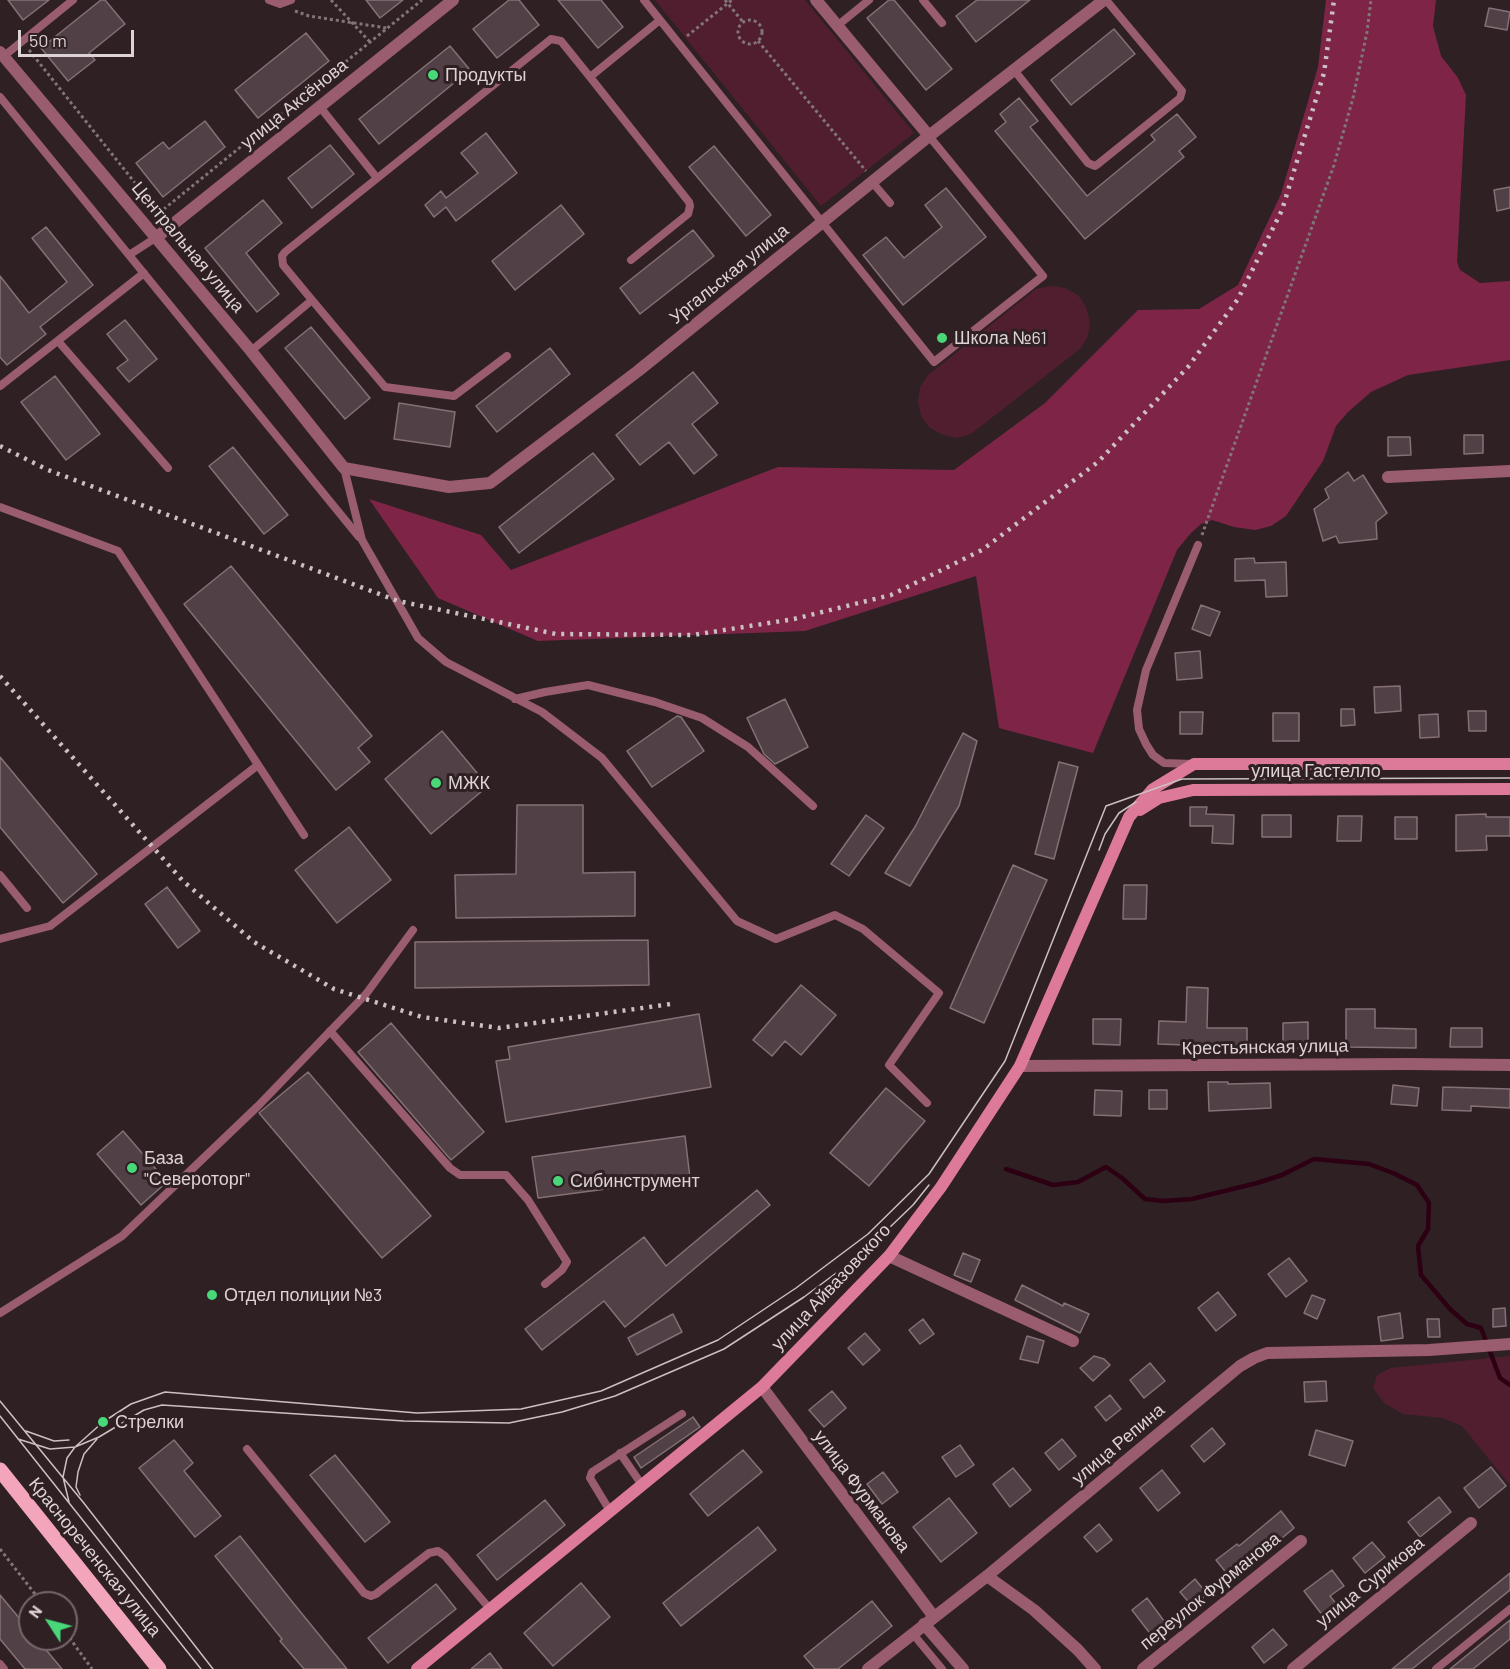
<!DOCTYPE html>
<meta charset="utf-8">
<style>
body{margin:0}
#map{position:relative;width:1510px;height:1669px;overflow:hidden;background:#2f2024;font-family:Barlow,sans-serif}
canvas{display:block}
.north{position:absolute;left:18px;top:1591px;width:60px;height:60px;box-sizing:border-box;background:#2f2024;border:2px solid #75686b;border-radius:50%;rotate:306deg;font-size:16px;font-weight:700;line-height:24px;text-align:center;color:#ddd3d5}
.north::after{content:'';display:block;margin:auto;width:21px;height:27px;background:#48d779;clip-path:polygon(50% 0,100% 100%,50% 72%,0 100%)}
.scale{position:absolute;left:18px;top:30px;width:116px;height:27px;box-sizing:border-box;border:3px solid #ddd3d5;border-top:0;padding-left:8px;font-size:18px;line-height:21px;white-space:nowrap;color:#ddd3d5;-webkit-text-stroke:4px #2f2024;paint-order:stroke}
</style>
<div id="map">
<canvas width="1510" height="1669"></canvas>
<div class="north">N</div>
<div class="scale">50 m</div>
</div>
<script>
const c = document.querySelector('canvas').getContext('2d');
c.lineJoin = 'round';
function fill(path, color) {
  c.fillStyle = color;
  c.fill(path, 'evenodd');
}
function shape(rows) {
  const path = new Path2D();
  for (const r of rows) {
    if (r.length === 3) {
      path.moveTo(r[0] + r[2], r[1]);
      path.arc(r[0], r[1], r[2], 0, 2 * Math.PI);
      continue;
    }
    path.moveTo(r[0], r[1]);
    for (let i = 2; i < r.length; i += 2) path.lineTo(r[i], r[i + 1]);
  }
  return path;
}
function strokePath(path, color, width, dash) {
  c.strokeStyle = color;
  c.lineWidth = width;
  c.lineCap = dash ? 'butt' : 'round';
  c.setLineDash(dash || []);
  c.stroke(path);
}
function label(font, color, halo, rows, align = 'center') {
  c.font = font + ' Barlow,sans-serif';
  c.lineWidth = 6;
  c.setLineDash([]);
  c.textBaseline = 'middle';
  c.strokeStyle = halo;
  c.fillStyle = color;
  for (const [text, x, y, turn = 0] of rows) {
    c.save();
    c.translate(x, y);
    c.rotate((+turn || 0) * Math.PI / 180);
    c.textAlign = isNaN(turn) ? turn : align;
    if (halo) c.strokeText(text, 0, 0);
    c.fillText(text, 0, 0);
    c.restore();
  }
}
const green = shape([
 [655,0,805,0,914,133,821,206],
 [1051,286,1065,288,1078,295,1086,307,1090,322,1088,336,1080,349,971,434,957,438,943,435,930,428,921,416,918,402,920,387,928,375,1036,289],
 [1510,1356,1510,1485,1462,1426,1443,1418,1403,1414,1384,1403,1373,1388,1377,1375,1391,1368]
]);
const forest = shape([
 [1326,0,1436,0,1433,26,1441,56,1458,78,1466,95,1457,262,1460,270,1480,283,1510,281,1510,360,1408,375,1371,392,1348,412,1336,426,1323,461,1286,516,1271,526,1255,530,1234,527,1212,520,1201,524,1190,534,1177,550,1093,753,999,728,976,576,805,631,538,641,438,598,369,499,481,535,511,570,778,467,954,470,1045,403,1138,310,1199,309,1238,285,1281,194,1318,67]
]);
const stream = shape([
 [1006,1169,1053,1185,1078,1182,1106,1167,1122,1178,1145,1199,1163,1201,1192,1199,1257,1183,1282,1175,1314,1159,1369,1164,1393,1173,1417,1185,1429,1203,1428,1229,1418,1246,1421,1275,1450,1309,1467,1324,1481,1328,1500,1378,1510,1385]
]);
const building = shape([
 [8,0,49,0,23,20,8,0],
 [101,0,105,0,125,24,89,53,95,60,68,81,41,48,101,0],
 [366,0,403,0,380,18,366,0],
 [509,0,519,0,539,25,497,58,473,29,509,0],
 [558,0,601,0,623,27,598,48,558,0],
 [889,0,894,0,952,69,926,90,867,18,889,0],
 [977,0,1030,0,976,42,956,16,977,0],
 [1489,8,1510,12,1507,30,1485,26,1489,8],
 [1114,29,1135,54,1071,105,1051,80,1114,29],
 [306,33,329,61,258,118,235,90,306,33],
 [450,46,470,70,379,144,359,119,450,46],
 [1019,98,1038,121,1030,127,1087,196,1155,140,1151,135,1177,114,1196,137,1179,151,1184,157,1085,239,995,131,1006,122,1000,114,1019,98],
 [205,121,225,147,163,197,136,163,163,142,169,149,205,121],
 [486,133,517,173,456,221,446,207,434,217,425,205,441,191,446,198,478,173,461,153,486,133],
 [330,145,354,174,312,208,288,178,330,145],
 [714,146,771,215,746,236,689,167,714,146],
 [1510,187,1510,208,1497,211,1494,190,1510,187],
 [946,188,986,237,903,305,863,255,886,237,904,258,942,227,925,205,946,188],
 [263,200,282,223,246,253,279,294,257,312,205,248,263,200],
 [561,205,584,234,515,290,492,261,561,205],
 [46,227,93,285,40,327,46,334,7,365,0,357,0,276,29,313,67,282,32,238,46,227],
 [693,230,714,256,640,314,620,288,693,230],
 [125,320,157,359,129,382,117,368,128,360,107,334,125,320],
 [311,327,370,398,345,419,285,348,311,327],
 [550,348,570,374,497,432,476,406,550,348],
 [693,372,718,403,692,424,717,455,694,474,669,442,640,465,616,435,693,372],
 [55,376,100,434,66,460,21,402,55,376],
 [399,403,455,412,450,447,394,439,399,403],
 [1464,435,1483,435,1483,453,1464,454,1464,435],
 [1388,437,1410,437,1411,455,1388,456,1388,437],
 [233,447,288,515,264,534,209,466,233,447],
 [593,453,614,479,519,553,499,527,593,453],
 [1348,472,1354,481,1363,475,1387,513,1376,522,1377,539,1339,543,1336,536,1323,541,1314,509,1329,498,1325,489,1348,472],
 [1254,558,1255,563,1286,562,1287,596,1266,597,1265,580,1235,581,1235,559,1254,558],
 [231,566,372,736,358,748,370,762,336,790,184,604,231,566],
 [1201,605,1220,612,1210,636,1192,629,1201,605],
 [1200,651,1202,678,1177,680,1175,653,1200,651],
 [1400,686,1401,711,1375,713,1374,687,1400,686],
 [785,699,808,747,775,764,764,754,747,718,785,699],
 [1341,709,1354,709,1355,725,1341,726,1341,709],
 [1468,711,1486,711,1486,731,1469,731,1468,711],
 [1180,712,1203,712,1202,734,1180,734,1180,712],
 [1273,713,1299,713,1299,741,1273,741,1273,713],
 [1438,714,1439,737,1420,738,1419,715,1438,714],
 [677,716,681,717,704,751,652,787,627,751,677,716],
 [442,731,488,786,431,834,385,779,442,731],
 [963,733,977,741,959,806,910,886,885,873,915,827,963,733],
 [0,757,97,874,63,903,0,827,0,757],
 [1059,762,1078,767,1054,859,1035,854,1059,762],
 [517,805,583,805,583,873,635,872,635,916,456,918,455,875,516,874,517,805],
 [1190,807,1207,807,1206,814,1234,815,1233,844,1212,843,1213,826,1190,826,1190,807],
 [1486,814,1486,817,1510,817,1510,836,1486,836,1487,850,1456,851,1456,815,1486,814],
 [866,815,884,828,849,876,831,864,866,815],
 [1262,815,1291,815,1291,837,1262,837,1262,815],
 [1338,816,1362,816,1361,841,1337,841,1338,816],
 [1395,817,1417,817,1417,839,1395,839,1395,817],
 [349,827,391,880,337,923,295,870,349,827],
 [1013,865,1047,880,984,1023,950,1008,1013,865],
 [1124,885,1147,885,1146,919,1123,919,1124,885],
 [167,887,200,931,178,948,145,904,167,887],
 [648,940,649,985,415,988,415,942,648,940],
 [801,985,836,1015,801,1055,785,1041,772,1056,753,1040,801,985],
 [1187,987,1208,988,1207,1028,1247,1028,1247,1048,1206,1049,1206,1052,1185,1051,1185,1045,1158,1044,1159,1021,1186,1022,1187,987],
 [1346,1009,1375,1009,1375,1028,1416,1029,1416,1048,1346,1047,1346,1009],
 [699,1014,711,1087,506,1122,496,1061,510,1059,508,1047,699,1014],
 [1093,1019,1121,1019,1120,1045,1093,1044,1093,1019],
 [1308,1022,1308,1048,1283,1048,1283,1023,1308,1022],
 [391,1023,484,1132,451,1160,358,1052,391,1023],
 [1451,1028,1482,1028,1482,1047,1450,1047,1451,1028],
 [308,1072,431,1216,382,1258,259,1113,308,1072],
 [1208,1082,1228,1082,1228,1084,1270,1083,1271,1108,1209,1111,1208,1082],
 [1393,1085,1419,1088,1417,1106,1391,1104,1393,1085],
 [1443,1087,1510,1089,1510,1108,1471,1106,1471,1111,1442,1110,1443,1087],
 [886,1088,925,1121,869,1186,830,1153,886,1088],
 [1095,1090,1122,1091,1121,1116,1094,1115,1095,1090],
 [1149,1090,1167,1090,1167,1109,1149,1109,1149,1090],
 [123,1131,167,1182,141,1205,97,1154,123,1131],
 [685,1136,690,1178,538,1198,532,1157,685,1136],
 [757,1190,770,1205,625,1327,604,1301,542,1350,525,1329,644,1237,666,1266,757,1190],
 [963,1253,980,1260,971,1282,954,1275,963,1253],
 [1289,1258,1307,1281,1286,1297,1268,1274,1289,1258],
 [1022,1285,1063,1306,1064,1303,1089,1314,1080,1333,1015,1300,1022,1285],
 [1218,1292,1236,1315,1216,1331,1198,1308,1218,1292],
 [1312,1295,1325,1300,1317,1319,1304,1313,1312,1295],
 [1505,1308,1506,1326,1493,1327,1493,1309,1505,1308],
 [1400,1313,1403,1338,1381,1341,1378,1317,1400,1313],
 [673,1314,682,1332,637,1355,628,1338,673,1314],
 [923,1319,934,1334,920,1344,909,1330,923,1319],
 [1427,1319,1439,1319,1440,1337,1428,1337,1427,1319],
 [865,1333,880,1350,863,1365,848,1348,865,1333],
 [1027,1336,1044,1341,1038,1363,1020,1359,1027,1336],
 [1094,1356,1104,1359,1110,1365,1093,1381,1080,1368,1094,1356],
 [1150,1363,1165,1381,1144,1398,1130,1380,1150,1363],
 [1326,1381,1327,1401,1305,1402,1304,1382,1326,1381],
 [832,1391,846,1408,824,1427,809,1410,832,1391],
 [1110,1395,1121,1409,1106,1421,1095,1407,1110,1395],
 [693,1417,700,1427,641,1468,634,1457,693,1417],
 [1212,1428,1225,1444,1204,1462,1191,1446,1212,1428],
 [1316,1430,1353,1441,1345,1466,1309,1455,1316,1430],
 [1062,1439,1076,1456,1059,1470,1045,1453,1062,1439],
 [174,1440,193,1463,184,1471,221,1516,195,1537,139,1468,174,1440],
 [960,1445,974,1465,956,1477,942,1457,960,1445],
 [743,1450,762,1472,708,1516,690,1494,743,1450],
 [335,1455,390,1522,365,1542,310,1475,335,1455],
 [1491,1467,1506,1486,1479,1508,1464,1488,1491,1467],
 [1013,1468,1031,1490,1010,1507,993,1484,1013,1468],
 [1162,1470,1180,1493,1158,1511,1140,1488,1162,1470],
 [883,1472,898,1492,882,1504,867,1484,883,1472],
 [1439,1497,1451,1512,1420,1537,1408,1522,1439,1497],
 [949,1498,977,1533,941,1562,913,1527,949,1498],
 [545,1500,565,1525,497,1580,477,1555,545,1500],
 [1281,1511,1294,1528,1232,1580,1216,1560,1237,1544,1239,1546,1281,1511],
 [1099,1524,1112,1540,1097,1552,1084,1537,1099,1524],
 [758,1527,776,1550,681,1626,663,1603,758,1527],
 [240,1536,294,1604,347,1669,304,1669,280,1641,282,1639,215,1556,240,1536],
 [1372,1542,1385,1557,1365,1573,1353,1558,1372,1542],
 [1332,1570,1344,1586,1330,1596,1337,1605,1323,1616,1304,1591,1332,1570],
 [1510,1573,1510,1590,1412,1669,1392,1669,1510,1573],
 [1195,1579,1207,1594,1193,1607,1180,1592,1195,1579],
 [581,1583,610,1617,553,1666,524,1633,581,1583],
 [436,1584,456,1609,388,1663,368,1638,436,1584],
 [0,1595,30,1631,30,1639,37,1639,62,1669,25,1669,0,1639,0,1595],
 [1147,1598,1167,1625,1152,1636,1132,1610,1147,1598],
 [872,1601,892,1626,838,1669,815,1669,804,1656,872,1601],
 [1510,1620,1510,1639,1473,1669,1450,1669,1510,1620],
 [1273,1629,1287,1645,1264,1663,1252,1647,1273,1629],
 [490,1653,502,1669,471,1669,490,1653]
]);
const path = shape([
 [331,0,370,42],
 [725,0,743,22],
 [295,11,309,16,387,28],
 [750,32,12],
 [687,36,732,0],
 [758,41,866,171],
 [29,50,163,218],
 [159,213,422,0],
 [1202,535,1334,165,1353,98,1367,32,1371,0],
 [0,1549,42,1603],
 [66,1633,92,1669]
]);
const lane = shape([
 [269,0,280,4,291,0],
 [644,0,934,362,1043,276,929,136],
 [923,0,942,23],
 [837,26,869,0],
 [4,56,73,0],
 [1014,70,1088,163,1095,166,1098,164,1180,98,1182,91,1106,0],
 [590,77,689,202,690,206,688,214,631,260],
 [0,97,359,537],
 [320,107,377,178],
 [872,182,890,203],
 [129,255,157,237],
 [312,300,385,387,454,396,507,356],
 [58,341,168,468],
 [251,351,312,300,283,265,282,256,285,252,551,39,561,41,590,77,660,20],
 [0,386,144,273],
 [344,468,362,540,418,638,446,662,542,712,602,758,737,921,776,939,835,915,863,929,939,993,889,1065,927,1103],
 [0,507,118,551,304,835],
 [515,699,545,692,588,685,655,702,702,718,748,747,813,806],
 [1193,764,1164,763,1153,755,1146,744,1139,729,1137,710,1146,670,1198,545],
 [0,875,27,908],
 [0,939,50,926,258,765],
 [330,1031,450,1168,460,1175,506,1175,528,1200,567,1262,562,1270,545,1284],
 [0,1313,122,1236,258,1106,366,994,413,930],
 [247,1449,364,1593,371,1596,376,1594,429,1553,438,1551,445,1556,490,1609],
 [620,1453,642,1485],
 [610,1511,590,1478,592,1472,682,1414],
 [913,1634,942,1669],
 [0,1664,4,1669],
 [1436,1669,1510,1609]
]);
const street = shape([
 [816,0,929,136],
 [0,52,251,351,344,468,449,487,490,483,638,371,929,136,1104,0],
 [157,237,453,0],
 [1388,477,1510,471],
 [1020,1066,1407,1064,1510,1065],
 [889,1256,1073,1341],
 [762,1387,934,1617],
 [987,1576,1034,1610,1078,1650,1095,1669],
 [924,1624,963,1669],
 [868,1669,987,1576,1240,1366,1254,1358,1267,1353,1429,1350,1510,1344],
 [1143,1669,1301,1541],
 [1293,1669,1471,1523]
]);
const secondary = shape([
 [1140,810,1159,798,1193,790,1510,789],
 [417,1669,762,1387,889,1256,941,1187,1020,1066,1129,817,1153,789,1194,764,1510,764]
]);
const primary = shape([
 [0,1470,159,1669]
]);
const tram = shape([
 [1099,850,1105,834,1119,813,1136,802],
 [0,1401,83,1502,213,1669],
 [0,1416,201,1669],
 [26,1431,54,1441,69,1440],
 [18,1439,50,1449,75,1447,99,1437,144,1410,162,1405,404,1421,509,1423,562,1412,615,1396,724,1349,804,1297,863,1253,913,1205,929,1185],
 [80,1495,76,1487,78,1472,84,1454,97,1439],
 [69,1502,63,1477,67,1458,75,1447,103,1422,131,1404,165,1392,417,1413,521,1409,601,1391,718,1340,796,1288,868,1234,929,1174,1005,1061,1106,806,1182,779,1510,778]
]);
const rail = shape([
 [0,446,48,470,398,601,556,634,693,635,794,619,891,595,982,550,1098,462,1188,367,1238,299,1282,210,1324,73,1334,0],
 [0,676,183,881,254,942,334,989,422,1017,499,1028,671,1004]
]);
const markers = [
 [433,75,6,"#48d779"],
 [942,338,6,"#48d779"],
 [436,783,6,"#48d779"],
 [132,1168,6,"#48d779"],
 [558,1181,6,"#48d779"],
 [212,1295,6,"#48d779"],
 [103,1422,6,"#48d779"]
];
const poiNames = [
 ["Продукты",445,75],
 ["Школа №61",954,338],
 ["МЖК",448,783],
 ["База",144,1158],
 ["\"Североторг\"",144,1179],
 ["Сибинструмент",570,1181],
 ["Отдел полиции №3",224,1295],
 ["Стрелки",115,1422]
];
const streetNames = [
 ["улица Аксёнова",294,104,-39],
 ["Центральная улица",188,247,50],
 ["Ургальская улица",729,274,-39],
 ["улица Гастелло",1316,771],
 ["Крестьянская улица",1265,1047,-1],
 ["улица Айвазовского",831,1287,-47],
 ["улица Репина",1118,1444,-40],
 ["улица Фурманова",862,1491,53],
 ["Краснореченская улица",95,1557,51],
 ["улица Сурикова",1370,1582,-39],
 ["переулок Фурманова",1210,1591,-39]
];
fill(green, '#511e30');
fill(forest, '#7e2547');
strokePath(stream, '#2c0012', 4.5);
fill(building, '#514045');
strokePath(building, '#847176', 1.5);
strokePath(path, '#827578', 3, [3, 3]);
strokePath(lane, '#9a5c6f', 8);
strokePath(street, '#9a5c6f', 12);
strokePath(secondary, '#dd7a99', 12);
strokePath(primary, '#f3a6bb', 15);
strokePath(tram, '#cbc0c2', 1.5);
strokePath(rail, '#cbc0c2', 4.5, [3, 6]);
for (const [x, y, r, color] of markers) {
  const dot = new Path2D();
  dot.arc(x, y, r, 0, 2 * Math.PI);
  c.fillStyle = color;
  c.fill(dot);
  strokePath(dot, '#2f2024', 2);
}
label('18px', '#ddd3d5', '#2f2024', poiNames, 'left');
label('18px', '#ddd3d5', '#2f2024', streetNames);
</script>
